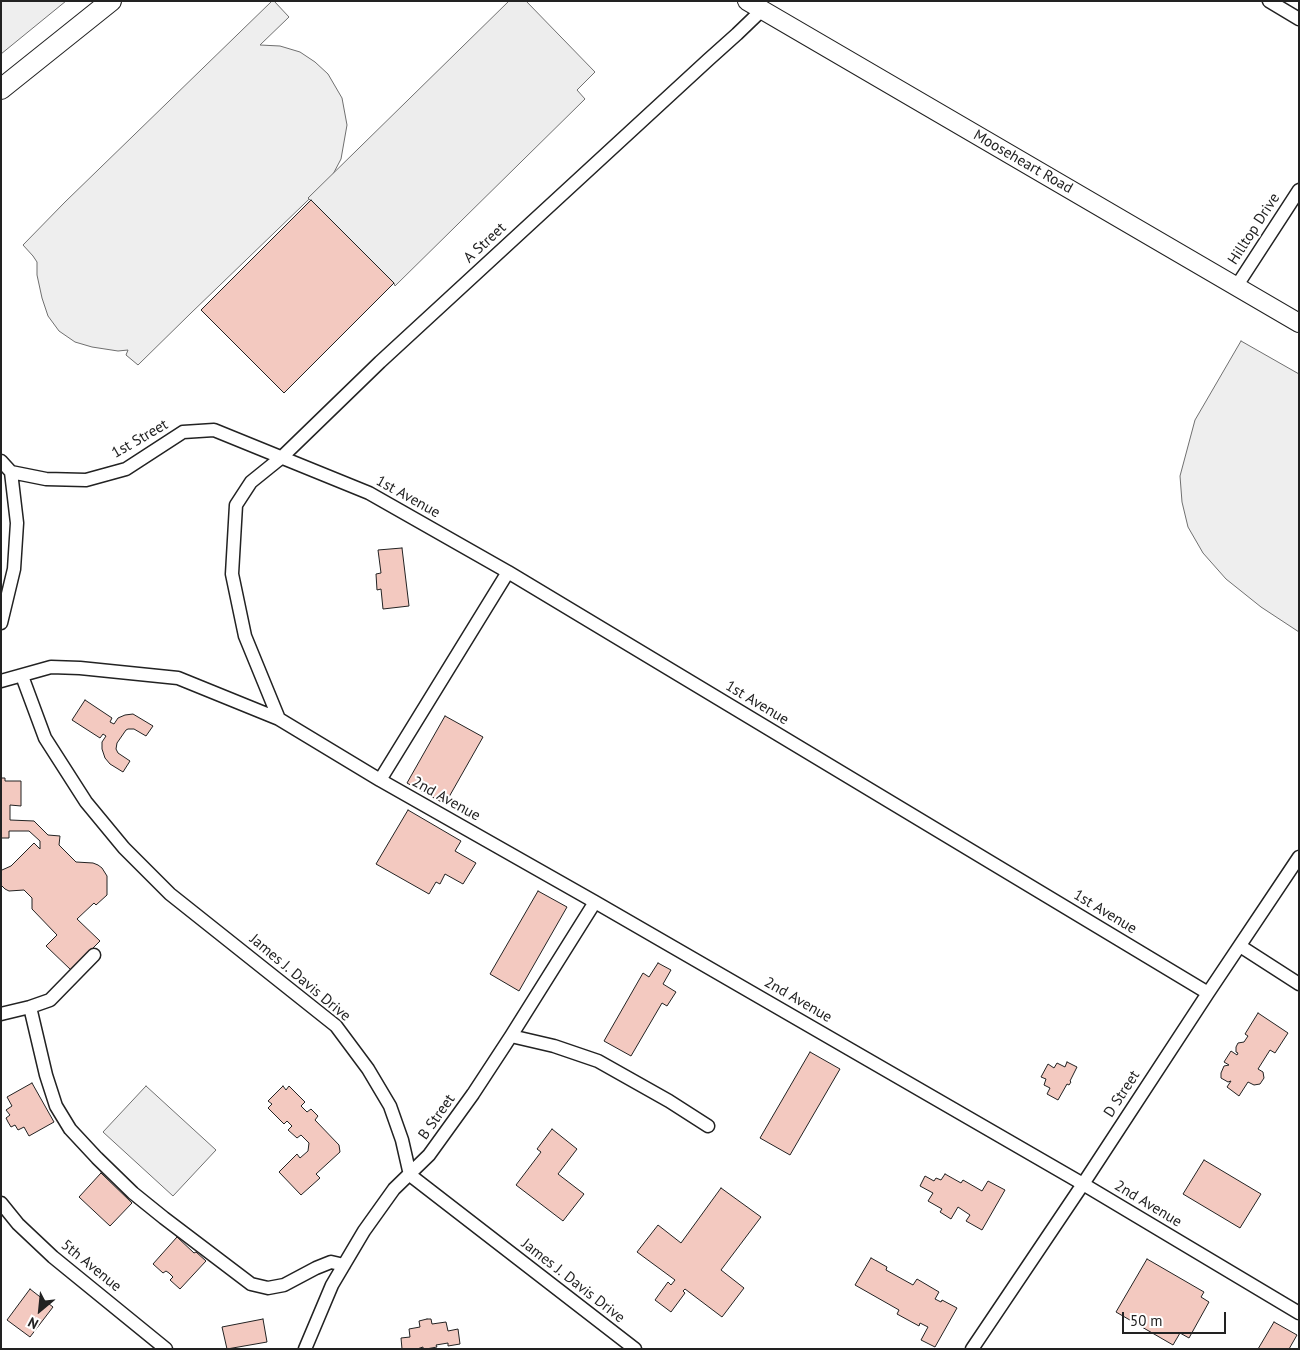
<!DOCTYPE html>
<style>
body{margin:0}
#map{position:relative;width:1300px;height:1350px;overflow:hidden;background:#fff;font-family:"PT Sans",sans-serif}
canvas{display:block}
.frame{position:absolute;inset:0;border:2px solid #222;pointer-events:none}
.north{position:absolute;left:15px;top:1285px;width:50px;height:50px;-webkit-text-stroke:4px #fff;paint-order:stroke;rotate:208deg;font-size:14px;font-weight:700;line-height:20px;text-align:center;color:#222}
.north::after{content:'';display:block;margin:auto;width:18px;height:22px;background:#222;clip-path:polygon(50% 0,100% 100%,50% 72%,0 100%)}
.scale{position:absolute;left:1122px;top:1312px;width:104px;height:22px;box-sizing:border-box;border:2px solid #222;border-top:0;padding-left:6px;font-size:15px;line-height:18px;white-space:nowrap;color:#222;-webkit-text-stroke:4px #fff;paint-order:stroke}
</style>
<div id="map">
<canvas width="1300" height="1350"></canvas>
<div class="frame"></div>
<div class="north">N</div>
<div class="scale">50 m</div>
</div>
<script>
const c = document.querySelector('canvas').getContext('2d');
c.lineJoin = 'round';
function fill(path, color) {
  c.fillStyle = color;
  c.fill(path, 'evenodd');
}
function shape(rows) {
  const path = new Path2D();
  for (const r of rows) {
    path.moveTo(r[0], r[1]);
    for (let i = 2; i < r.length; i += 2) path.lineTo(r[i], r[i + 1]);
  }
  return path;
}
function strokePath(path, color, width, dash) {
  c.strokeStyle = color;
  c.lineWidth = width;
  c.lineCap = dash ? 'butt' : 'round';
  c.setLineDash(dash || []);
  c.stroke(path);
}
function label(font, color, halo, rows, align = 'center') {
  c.font = font + ' "PT Sans",sans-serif';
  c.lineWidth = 4;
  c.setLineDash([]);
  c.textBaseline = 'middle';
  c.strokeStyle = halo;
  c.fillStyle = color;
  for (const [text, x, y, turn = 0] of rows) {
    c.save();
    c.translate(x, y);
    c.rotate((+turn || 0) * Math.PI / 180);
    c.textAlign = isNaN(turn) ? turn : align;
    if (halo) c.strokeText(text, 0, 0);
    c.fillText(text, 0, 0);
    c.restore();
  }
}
const green = shape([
 [1,1,66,1,1,54,1,1],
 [272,1,274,1,289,17,260,45,280,46,300,52,315,62,328,74,342,98,347,125,341,159,331,178,191,313,138,365,126,355,128,350,118,351,92,347,75,342,59,331,48,316,42,298,37,275,37,262,33,256,23,245,65,202,272,1],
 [1241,341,1299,374,1299,632,1261,607,1226,579,1203,553,1188,527,1182,502,1180,476,1195,420,1241,341],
 [146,1086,216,1150,173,1196,103,1132,146,1086]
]);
const parking = shape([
 [509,1,526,1,595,72,577,90,585,99,395,286,394,283,308,198,509,1]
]);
const building = shape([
 [311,200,394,283,284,393,201,310,311,200],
 [402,548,409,606,383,609,381,589,377,590,376,574,381,573,378,550,402,548],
 [85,700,112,718,110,722,114,724,118,718,125,715,133,714,153,726,146,736,134,729,128,729,126,730,117,743,116,749,118,753,130,761,123,772,110,764,105,758,102,749,102,742,106,736,103,734,100,738,72,720,85,700],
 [445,716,483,737,445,804,407,783,445,716],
 [1,778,5,778,5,781,21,781,21,806,10,805,10,820,34,821,48,835,60,836,59,845,76,862,93,863,98,865,102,868,107,876,107,895,96,905,94,903,77,919,100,941,71,970,46,946,57,935,32,909,32,898,24,890,9,891,5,889,1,885,1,871,2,870,11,866,34,843,40,849,40,841,29,831,9,831,9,838,1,838,1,778],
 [408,810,461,841,455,851,476,863,463,884,445,874,440,884,436,882,429,894,376,864,408,810],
 [538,891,567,907,519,991,490,974,538,891],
 [658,963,671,970,663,984,676,992,667,1006,662,1003,631,1056,604,1041,643,973,649,977,658,963],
 [1258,1013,1288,1033,1275,1053,1270,1050,1258,1069,1263,1072,1264,1078,1260,1084,1254,1085,1248,1082,1239,1096,1227,1087,1231,1081,1228,1082,1221,1078,1221,1073,1224,1066,1229,1065,1224,1062,1231,1051,1237,1055,1238,1053,1236,1052,1236,1047,1238,1043,1244,1042,1248,1036,1245,1034,1258,1013],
 [810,1052,840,1069,790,1155,760,1138,810,1052],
 [1067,1062,1077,1067,1070,1081,1071,1082,1069,1085,1067,1084,1058,1100,1047,1094,1050,1088,1044,1085,1046,1079,1041,1077,1048,1064,1054,1068,1057,1063,1065,1067,1067,1062],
 [32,1083,54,1122,29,1136,24,1127,18,1130,15,1125,11,1127,8,1122,6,1118,10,1115,6,1110,12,1106,7,1097,32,1083],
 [283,1086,286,1090,289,1086,305,1102,301,1106,307,1112,311,1109,318,1116,315,1120,339,1145,340,1152,316,1174,320,1178,301,1195,279,1172,297,1154,300,1158,308,1151,309,1143,301,1135,297,1138,288,1130,292,1126,287,1121,284,1124,268,1108,272,1104,268,1101,283,1086],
 [552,1129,577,1149,558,1174,584,1194,563,1221,516,1185,541,1152,537,1149,552,1129],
 [1204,1160,1261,1194,1240,1228,1183,1194,1204,1160],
 [101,1173,132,1203,110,1226,79,1197,101,1173],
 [945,1174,961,1183,963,1180,982,1191,988,1181,1005,1190,982,1230,966,1221,970,1215,958,1207,951,1219,940,1212,942,1209,928,1201,933,1193,920,1186,925,1176,934,1181,936,1178,941,1180,945,1174],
 [721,1188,761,1217,721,1270,744,1288,722,1317,685,1289,683,1291,685,1293,671,1312,655,1300,668,1282,671,1285,675,1280,637,1252,658,1225,681,1243,721,1188],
 [177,1237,194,1253,196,1252,206,1261,180,1289,170,1280,173,1277,169,1273,166,1271,163,1273,153,1264,177,1237],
 [871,1258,887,1267,886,1270,913,1285,917,1279,939,1292,935,1299,941,1302,942,1300,957,1308,935,1347,921,1340,928,1327,920,1323,919,1326,897,1314,899,1310,855,1285,871,1258],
 [1147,1259,1204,1292,1201,1297,1209,1302,1189,1338,1180,1333,1173,1345,1116,1312,1147,1259],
 [30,1289,53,1307,30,1337,7,1320,30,1289],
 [263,1319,267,1342,227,1349,222,1327,263,1319],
 [427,1319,431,1319,432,1324,446,1322,448,1331,458,1329,460,1344,448,1346,448,1343,436,1345,437,1347,426,1349,423,1349,423,1347,417,1349,402,1349,401,1338,410,1337,409,1329,420,1327,419,1321,427,1319],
 [1274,1322,1297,1335,1289,1349,1258,1349,1274,1322]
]);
const minor = shape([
 [1269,1,1299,19],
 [1236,287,1299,190],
 [1,461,11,472],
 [11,472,46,479,86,480,126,469,183,432,214,430,369,493,508,572,1208,993],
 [1,623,14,569,17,523,11,472],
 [22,676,45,738,86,802,124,848,170,894,336,1026,368,1069,390,1106,402,1140,410,1175,635,1349],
 [1,681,51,667,80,668,178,678,279,719,380,780,595,902,1083,1184,1299,1313],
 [279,719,245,636,232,574,236,505,251,482,282,457,380,362,708,60,737,34,762,10],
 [380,780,508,572],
 [1240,946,1299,984],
 [30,1007,46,1075,56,1106,70,1129,97,1158,133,1193,164,1218,251,1284,268,1288,284,1285,316,1268,331,1262,344,1265],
 [1,1014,30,1007,50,1000,94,955],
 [511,1036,554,1046,598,1061,669,1101,708,1126],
 [1,1203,18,1224,53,1257,166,1349],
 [305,1349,332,1285,364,1231,394,1189,429,1155,473,1094,511,1036,595,902],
 [972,1349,1083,1184,1208,993,1299,857]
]);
const secondary = shape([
 [747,1,1299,323]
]);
const primary = shape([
 [1,89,111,1]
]);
const streetNames = [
 ["Mooseheart Road",1023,162,30],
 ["Hilltop Drive",1254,229,-57],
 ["A Street",485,243,-43],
 ["1st Street",140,439,-30],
 ["1st Avenue",408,497,29],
 ["1st Avenue",757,703,31],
 ["2nd Avenue",446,799,29],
 ["1st Avenue",1105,912,31],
 ["James J. Davis Drive",300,978,40],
 ["2nd Avenue",798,1000,30],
 ["D Street",1122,1094,-57],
 ["B Street",437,1117,-55],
 ["2nd Avenue",1148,1204,31],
 ["5th Avenue",91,1266,39],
 ["James J. Davis Drive",573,1281,38]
];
fill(green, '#eee');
strokePath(green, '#6f6f6f', 1);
fill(parking, '#ededed');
strokePath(parking, '#6f6f6f', 1);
fill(building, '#f3c9c0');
strokePath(building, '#222', 1);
strokePath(minor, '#222', 15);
strokePath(secondary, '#222', 20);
strokePath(primary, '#222', 22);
strokePath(minor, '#fff', 12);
strokePath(secondary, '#fff', 18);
strokePath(primary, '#fff', 20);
label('15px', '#222', '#fff', streetNames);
</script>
